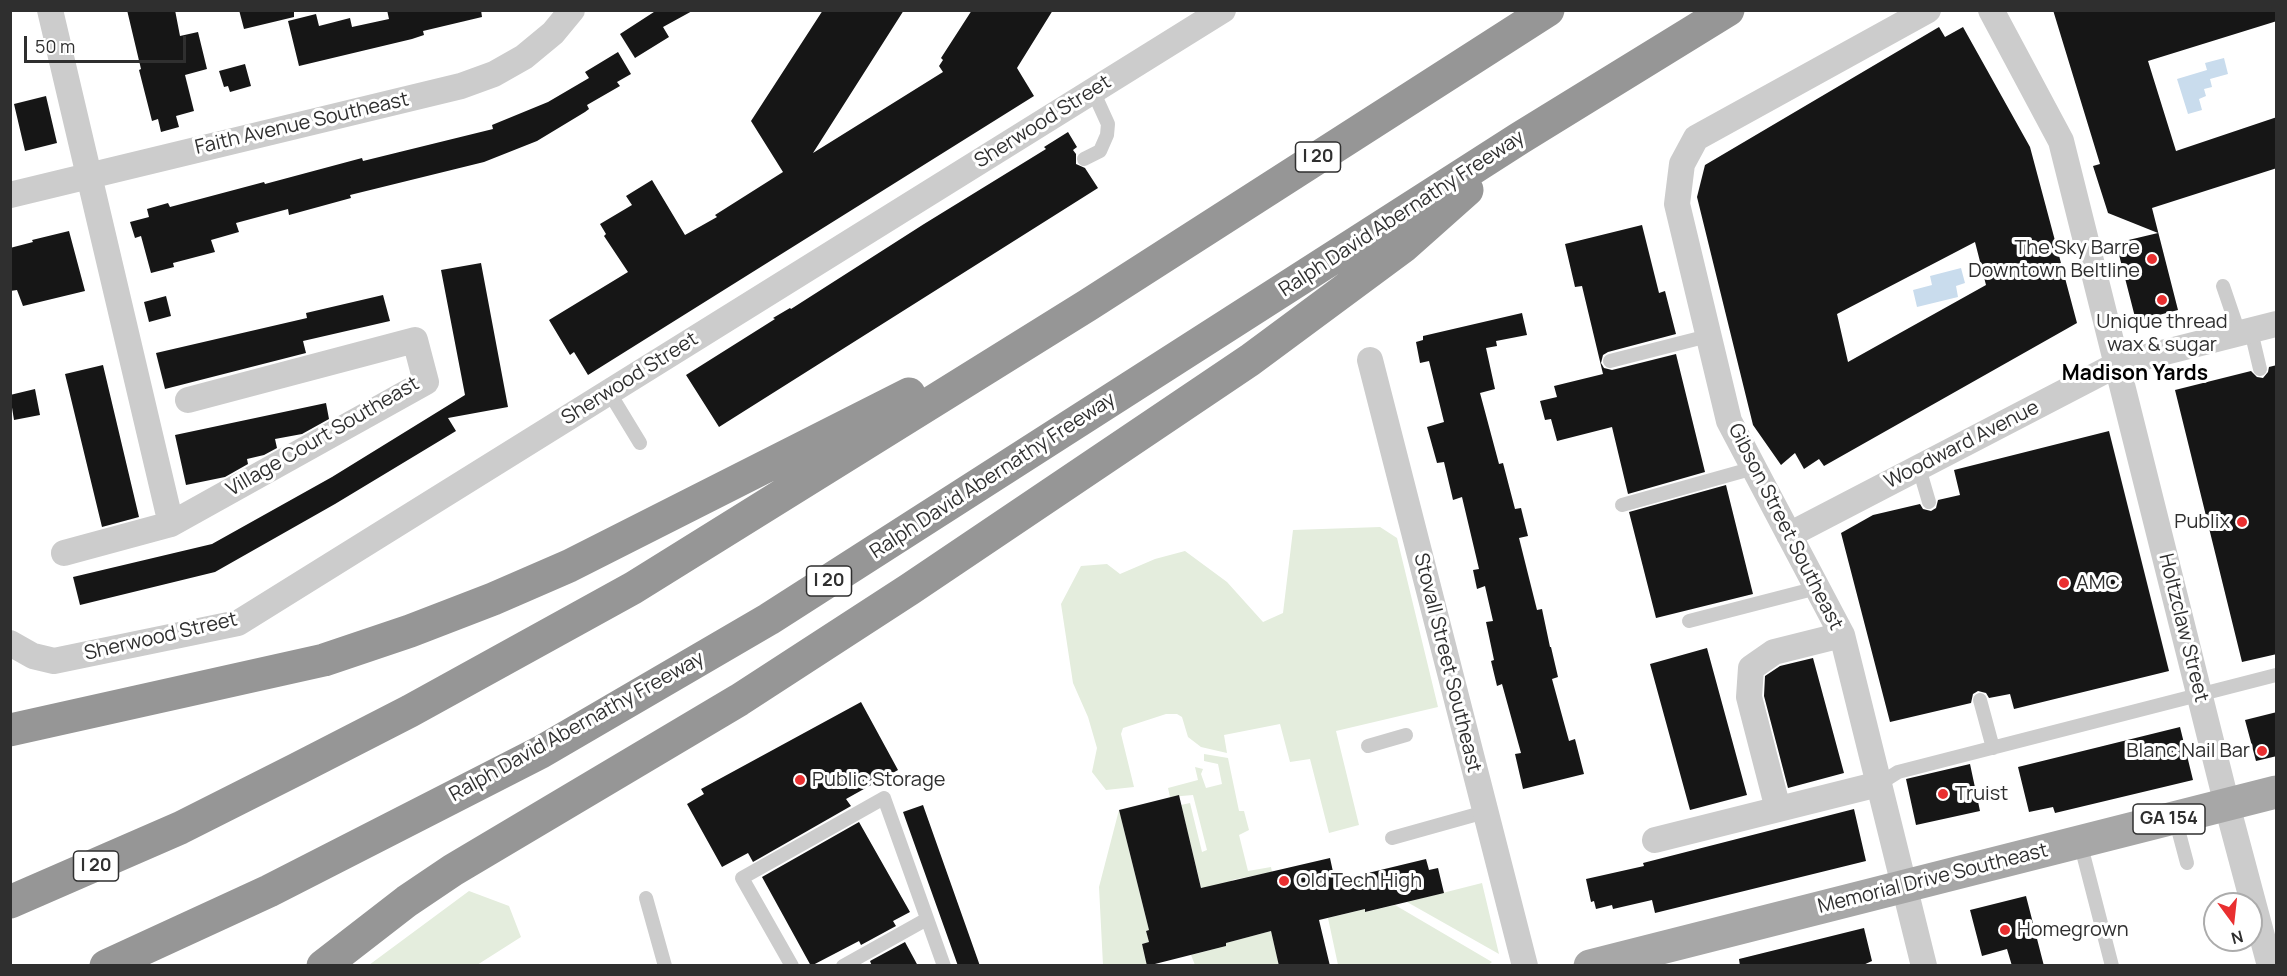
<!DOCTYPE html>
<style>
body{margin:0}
#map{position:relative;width:2287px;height:976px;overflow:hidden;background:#fff;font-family:Manrope,sans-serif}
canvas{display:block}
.frame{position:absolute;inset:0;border:12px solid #2f2f2f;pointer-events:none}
.north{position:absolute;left:2203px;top:892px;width:60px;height:60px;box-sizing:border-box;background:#fff;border:2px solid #acacac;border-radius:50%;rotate:165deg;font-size:16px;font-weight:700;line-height:24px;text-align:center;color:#2f2f2f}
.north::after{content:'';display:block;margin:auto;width:21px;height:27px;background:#e92f30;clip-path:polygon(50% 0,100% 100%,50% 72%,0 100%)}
.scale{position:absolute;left:24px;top:36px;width:162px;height:27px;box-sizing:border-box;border:3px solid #2f2f2f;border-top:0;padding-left:8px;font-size:18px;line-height:21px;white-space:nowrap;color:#2f2f2f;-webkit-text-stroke:4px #fff;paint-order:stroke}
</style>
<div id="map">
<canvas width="2287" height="976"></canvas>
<div class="frame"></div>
<div class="north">N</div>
<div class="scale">50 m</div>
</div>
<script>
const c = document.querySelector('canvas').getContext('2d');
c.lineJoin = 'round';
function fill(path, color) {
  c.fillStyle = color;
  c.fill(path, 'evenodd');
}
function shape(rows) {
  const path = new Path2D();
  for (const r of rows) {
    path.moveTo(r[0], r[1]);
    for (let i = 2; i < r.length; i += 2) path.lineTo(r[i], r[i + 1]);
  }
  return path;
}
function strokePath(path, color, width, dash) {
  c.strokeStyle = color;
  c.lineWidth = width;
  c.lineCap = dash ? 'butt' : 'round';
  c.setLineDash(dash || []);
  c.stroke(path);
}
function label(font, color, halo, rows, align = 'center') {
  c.font = font + ' Manrope,sans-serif';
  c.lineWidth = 6;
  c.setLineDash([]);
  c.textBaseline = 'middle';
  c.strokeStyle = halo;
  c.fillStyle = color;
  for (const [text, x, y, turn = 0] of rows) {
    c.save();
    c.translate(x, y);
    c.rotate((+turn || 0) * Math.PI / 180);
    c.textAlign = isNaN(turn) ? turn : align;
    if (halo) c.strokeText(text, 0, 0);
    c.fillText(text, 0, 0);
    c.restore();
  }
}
const green = shape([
 [1380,527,1397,538,1438,707,1336,731,1359,825,1329,833,1310,759,1290,762,1280,724,1224,735,1227,753,1201,747,1188,737,1182,717,1177,714,1166,714,1123,728,1121,734,1134,787,1106,790,1092,772,1097,748,1088,717,1073,683,1061,604,1081,566,1107,564,1120,574,1155,559,1185,551,1227,582,1263,622,1283,613,1293,530],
 [1204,754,1228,758,1239,811,1244,811,1249,830,1239,835,1248,871,1271,867,1272,872,1232,880,1239,909,1208,916,1181,805,1190,803,1202,852,1207,850,1193,795,1170,797,1168,788,1198,780,1195,767,1203,769,1201,774,1206,788,1222,784,1218,764,1204,761],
 [1119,810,1149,930,1146,931,1149,942,1142,944,1147,965,1103,965,1099,887],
 [1482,883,1499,954,1407,902],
 [469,891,509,906,521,937,477,965,369,965],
 [1395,905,1492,962,1487,966,1338,965,1328,918,1365,909,1366,912],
 [1271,931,1279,965,1195,965,1191,955,1226,946,1226,943]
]);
const water = shape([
 [2224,58,2228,74,2210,79,2212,87,2204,89,2206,96,2199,99,2202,110,2188,114,2177,79,2207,70,2205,63],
 [1961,268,1965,283,1956,286,1958,297,1917,307,1913,290,1932,285,1930,276]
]);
const building = shape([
 [127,10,175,10,180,36,198,32,207,69,185,75,194,111,176,116,179,127,161,132,158,119,152,121,139,70,141,69],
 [239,10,294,10,294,17,244,29],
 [387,10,481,10,482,17,423,31,424,35,412,39,299,66,288,21,316,14,319,26,350,18,352,27,389,19],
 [657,10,694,10,663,27,669,37,635,58,620,34],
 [823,10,904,10,813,153,943,72,939,66,943,60,941,58,972,10,1053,10,1017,68,1034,96,588,375,574,352,570,355,549,320,628,272,604,236,606,234,600,224,632,205,626,196,652,180,685,235,717,217,715,215,783,172,751,121],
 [2053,10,2277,10,2277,21,2148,61,2176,151,2277,117,2277,168,2152,208,2178,310,2136,321,2116,243,2158,233,2108,213,2093,166,2100,164],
 [1939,27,1945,37,1963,27,2030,147,2077,323,1824,466,1819,459,1804,469,1795,453,1781,465,1753,425,1697,197,1705,165],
 [1975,242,1986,285,1848,362,1837,314],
 [618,52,631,74,617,82,620,86,587,105,589,109,585,112,537,141,484,162,350,195,351,198,289,215,288,209,236,223,239,232,211,240,215,252,173,263,174,267,151,273,141,236,135,238,130,222,149,217,147,209,168,203,170,207,264,182,265,184,362,158,363,161,493,129,492,125,548,102,589,78,585,72],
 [245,64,251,86,230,92,228,86,224,87,219,71],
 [46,96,57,143,25,151,14,104],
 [1068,132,1077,147,1073,150,1076,154,1076,164,1085,168,1098,188,719,427,686,375,775,319,773,318,790,308,791,309,924,224,1046,149,1044,147],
 [1642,225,1659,293,1665,291,1676,334,1608,352,1603,355,1601,363,1604,368,1612,370,1676,354,1705,472,1628,494,1612,427,1557,441,1551,419,1545,420,1540,401,1557,397,1554,386,1603,374,1582,286,1575,287,1565,244],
 [69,231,85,291,23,306,17,290,10,291,10,248,33,242,32,240],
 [481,263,508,407,448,418,456,431,335,504,215,572,80,605,73,577,212,544,332,477,465,395,441,270],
 [383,295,390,321,303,341,306,353,165,389,156,353,307,318,306,313],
 [166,296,171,316,149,322,144,302],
 [1522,313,1527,335,1496,341,1497,346,1486,348,1495,389,1480,393,1499,464,1503,463,1515,509,1521,508,1528,536,1519,538,1537,610,1542,609,1550,647,1551,647,1558,677,1552,679,1569,741,1575,739,1584,774,1523,789,1515,754,1521,753,1502,684,1497,686,1491,661,1494,660,1486,622,1493,621,1485,586,1477,589,1473,570,1479,569,1462,497,1453,500,1444,462,1437,463,1427,427,1444,422,1429,361,1420,363,1416,342,1423,340,1423,336],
 [103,365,139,517,102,527,65,374],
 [2277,365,2277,654,2242,662,2175,390,2251,371,2257,377,2263,378,2268,372,2269,367],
 [35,389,40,415,14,420,10,395],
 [326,403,329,419,302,434,275,439,277,448,264,455,247,459,248,464,225,477,186,485,175,435],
 [2109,431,2169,671,2014,709,2010,694,1989,698,1986,693,1978,691,1973,694,1971,703,1890,722,1841,533,1873,515,1920,504,1923,509,1931,511,1936,508,1938,500,1960,495,1954,470],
 [1726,485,1753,594,1656,618,1629,512],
 [1707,648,1747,795,1690,810,1650,664],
 [1813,658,1844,773,1788,788,1764,696,1765,676,1780,666],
 [861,702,898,770,846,799,851,806,753,862,748,853,722,867,687,804,704,794,701,789],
 [2277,712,2277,756,2256,761,2245,720],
 [2180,727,2193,780,2055,813,2053,807,2029,812,2018,767],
 [1970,764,1980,811,1916,825,1906,779],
 [1179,795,1201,888,1330,858,1335,881,1426,859,1429,870,1438,868,1444,893,1365,912,1365,909,1319,920,1330,966,1279,966,1271,931,1226,943,1226,946,1147,966,1142,944,1149,942,1146,931,1149,930,1119,810],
 [923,805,980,966,958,966,903,812],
 [1854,809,1866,861,1655,913,1652,900,1613,909,1612,905,1596,909,1594,901,1591,902,1586,879,1644,866,1643,863],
 [859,822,910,912,893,921,896,926,861,945,859,941,811,966,762,877],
 [2026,896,2044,966,2012,966,2007,949,1982,956,1970,910],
 [1864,928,1872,961,1861,966,1740,966,1739,959],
 [905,942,918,966,872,966,870,961]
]);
const lane = shape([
 [1084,159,1100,151,1107,135,1108,124,1093,91],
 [2223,286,2239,333],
 [2251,331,2260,369],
 [1610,361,1708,336],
 [609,392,640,443],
 [1919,468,1929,502],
 [1622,505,1754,468],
 [1689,621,1817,588],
 [1980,700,1993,748],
 [1368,746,1406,735],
 [1879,784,1898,772,2276,675],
 [2175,818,2187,863],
 [1392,838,1485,812],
 [2080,842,2112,966],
 [646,898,665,966],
 [792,966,742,878,884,798,944,966],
 [843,966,927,919]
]);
const street = shape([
 [50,10,171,524],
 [1991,10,2061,141,2227,805,2270,966],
 [10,195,461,86,494,74,524,57,553,33,572,10],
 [1370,360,1525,966],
 [1789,535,2118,364,2276,324],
 [64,553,171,524,426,382,415,340,188,400],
 [10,643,33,656,54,661,238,623,1223,10],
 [1778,809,1749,697,1751,668,1774,652,1842,635],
 [1655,840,1879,784],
 [1924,966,1842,635,1729,421,1677,204,1682,164,1696,138,1928,10]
]);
const primary = shape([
 [1590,966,2276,792]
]);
const highway = shape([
 [10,730,324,660,410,631,493,599,569,566,909,394],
 [10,902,180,828,297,769,410,711,633,588,1088,305,1548,10],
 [106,966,269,891,541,752,769,619,1520,138,1728,10],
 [323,966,407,901,453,870,739,700,910,589,1250,360,1404,246,1467,190]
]);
const markers = [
 [2152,259,6,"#e92f30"],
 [2162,300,6,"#e92f30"],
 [2242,522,6,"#e92f30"],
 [2064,583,6,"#e92f30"],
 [2262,751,6,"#e92f30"],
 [800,780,6,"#e92f30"],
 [1943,794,6,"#e92f30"],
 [1284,881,6,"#e92f30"],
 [2005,930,6,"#e92f30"]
];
const shields = [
 [1318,157,45],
 [829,581,45],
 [2169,819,72],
 [96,866,45]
];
const shieldNames = [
 ["I 20",1318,157],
 ["I 20",829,581],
 ["GA 154",2169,819],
 ["I 20",96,866]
];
const streetNames = [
 ["Sherwood Street",1043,122,-32],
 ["Faith Avenue Southeast",302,124,-13],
 ["Ralph David Abernathy Freeway",1402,214,-33],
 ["Sherwood Street",630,379,-32],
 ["Village Court Southeast",323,437,-30],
 ["Woodward Avenue",1962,445,-27],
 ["Ralph David Abernathy Freeway",993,476,-33],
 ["Gibson Street Southeast",1785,527,63],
 ["Holtzclaw Street",2183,628,76],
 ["Sherwood Street",161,637,-13],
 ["Stovall Street Southeast",1447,663,76],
 ["Ralph David Abernathy Freeway",577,727,-29],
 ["Memorial Drive Southeast",1933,879,-14]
];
const poiNames = [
 ["The Sky Barre",2140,248,"right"],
 ["Downtown Beltline",2140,271,"right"],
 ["Unique thread",2162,322,"center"],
 ["wax & sugar",2162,345,"center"],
 ["Publix",2230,522,"right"],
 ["AMC",2076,583],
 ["Blanc Nail Bar",2250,751,"right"],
 ["Public Storage",812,780],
 ["Truist",1955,794],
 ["Old Tech High",1296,881],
 ["Homegrown",2017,930]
];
const neighbourhoodNames = [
 ["Madison Yards",2135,374]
];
fill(green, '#e4eddd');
fill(water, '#c9dced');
fill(building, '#161616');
strokePath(lane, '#ccc', 14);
strokePath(street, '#ccc', 26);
strokePath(primary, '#a7a7a7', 33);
strokePath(highway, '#969696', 33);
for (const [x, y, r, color] of markers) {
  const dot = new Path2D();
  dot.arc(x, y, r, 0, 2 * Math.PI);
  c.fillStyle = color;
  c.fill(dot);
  strokePath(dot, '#fff', 2);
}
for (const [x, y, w] of shields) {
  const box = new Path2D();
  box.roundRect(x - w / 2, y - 15, w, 30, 4.5);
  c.fillStyle = '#fff';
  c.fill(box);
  strokePath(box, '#2f2f2f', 1.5);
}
label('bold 18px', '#2f2f2f', null, shieldNames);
label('20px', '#2f2f2f', '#fff', streetNames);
label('20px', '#2f2f2f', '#fff', poiNames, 'left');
label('bold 21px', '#000', '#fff', neighbourhoodNames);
</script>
